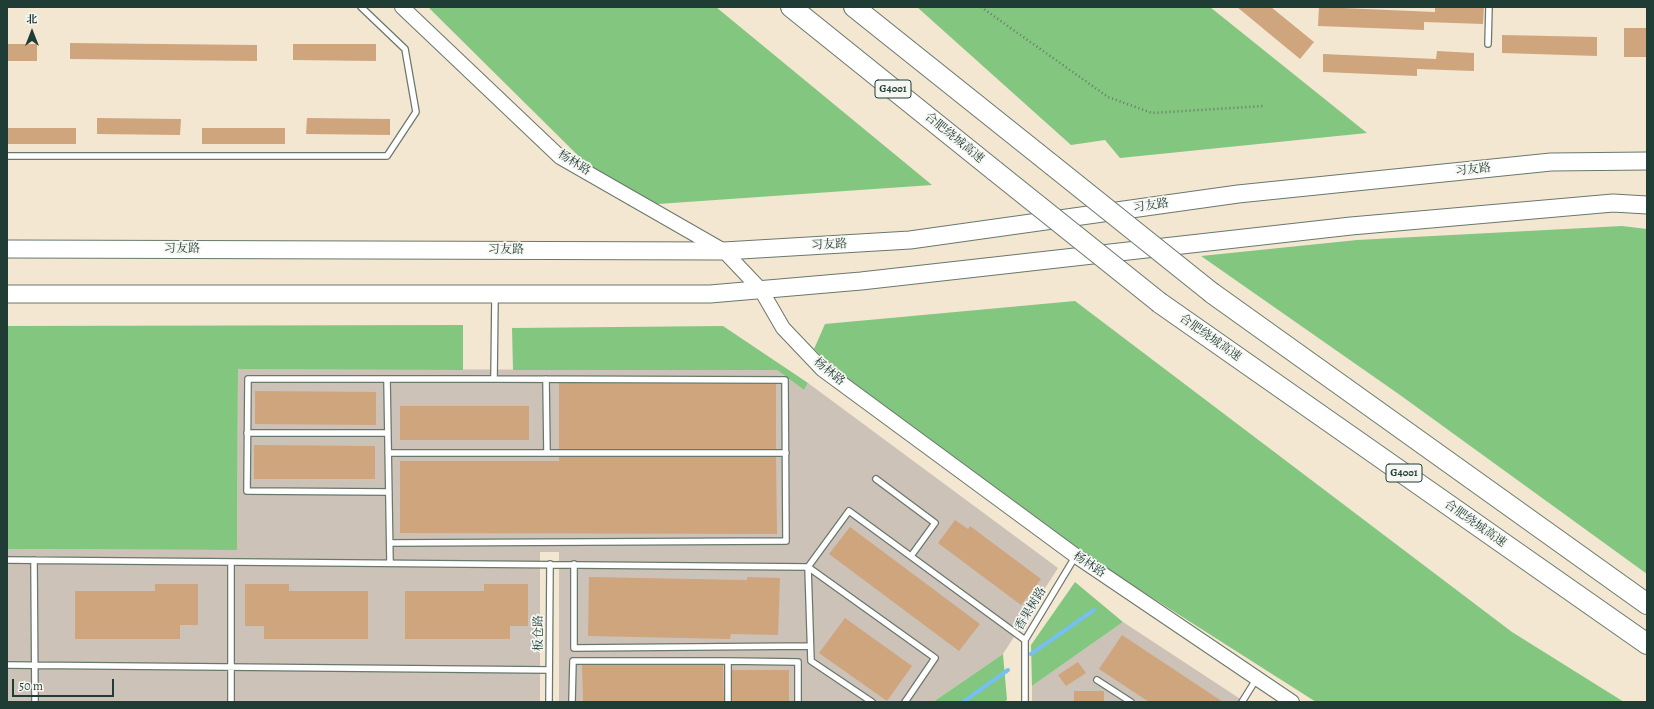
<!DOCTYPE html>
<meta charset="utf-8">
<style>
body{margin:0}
#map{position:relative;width:1654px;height:709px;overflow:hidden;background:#f3e7d2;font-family:Alegreya,"Noto Serif SC",serif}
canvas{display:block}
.frame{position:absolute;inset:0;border:8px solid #1f3d34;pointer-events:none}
.north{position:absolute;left:12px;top:12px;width:40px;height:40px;-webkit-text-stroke:3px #f6f6f2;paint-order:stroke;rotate:0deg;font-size:11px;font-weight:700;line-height:16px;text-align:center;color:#1f3d34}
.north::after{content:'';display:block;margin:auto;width:14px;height:18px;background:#1f3d34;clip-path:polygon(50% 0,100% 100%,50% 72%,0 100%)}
.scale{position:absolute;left:12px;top:679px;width:102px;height:18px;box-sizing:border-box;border:2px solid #1f3d34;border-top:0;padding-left:5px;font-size:12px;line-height:14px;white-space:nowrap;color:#1f3d34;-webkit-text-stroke:3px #f6f6f2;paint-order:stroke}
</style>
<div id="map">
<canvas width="1654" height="709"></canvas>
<div class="frame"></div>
<div class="north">北</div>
<div class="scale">50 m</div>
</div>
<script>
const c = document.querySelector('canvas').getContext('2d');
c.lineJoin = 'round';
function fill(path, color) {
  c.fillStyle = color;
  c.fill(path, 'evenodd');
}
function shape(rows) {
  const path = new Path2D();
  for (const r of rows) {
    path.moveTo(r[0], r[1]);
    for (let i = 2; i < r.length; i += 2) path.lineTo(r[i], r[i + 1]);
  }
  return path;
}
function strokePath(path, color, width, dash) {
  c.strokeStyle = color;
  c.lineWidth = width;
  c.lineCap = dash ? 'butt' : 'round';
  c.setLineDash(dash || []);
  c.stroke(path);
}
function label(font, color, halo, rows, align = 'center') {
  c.font = font + ' Alegreya,"Noto Serif SC",serif';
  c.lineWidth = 3.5;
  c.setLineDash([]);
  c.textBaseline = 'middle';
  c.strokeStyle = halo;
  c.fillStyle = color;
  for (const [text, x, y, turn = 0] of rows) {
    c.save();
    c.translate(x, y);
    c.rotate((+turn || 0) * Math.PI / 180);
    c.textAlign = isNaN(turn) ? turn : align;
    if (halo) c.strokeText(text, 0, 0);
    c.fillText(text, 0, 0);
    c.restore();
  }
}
const industrial = shape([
 [238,369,777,370,804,390,808,383,1058,568,1003,654,933,702,559,702,559,552,540,552,540,702,7,702,7,549,237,550],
 [1123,622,1245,702,1032,702,1032,686]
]);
const green = shape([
 [428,7,716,7,932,185,629,206],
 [917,7,1210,7,1367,133,1120,158,1105,140,1071,145],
 [1622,226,1647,229,1647,574,1400,395,1201,256,1357,240],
 [1075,301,1512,632,1624,702,1316,702,1038,525,844,379,814,349,825,324],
 [463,325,463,370,238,369,237,550,7,549,7,326],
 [723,326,808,383,804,390,777,370,513,370,512,328],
 [1075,582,1123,622,1032,686,1031,645],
 [1003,654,1007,700,1003,702,933,702]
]);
const stream = shape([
 [1031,654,1094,610],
 [963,702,1008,670]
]);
const building = shape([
 [1237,7,1271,7,1314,42,1300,59],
 [1319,7,1435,12,1435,7,1484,7,1483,24,1424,22,1424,30,1318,26],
 [1624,28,1647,28,1647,57,1624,57],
 [1502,35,1597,37,1597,56,1502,53],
 [70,43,257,45,257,61,70,59],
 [7,44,37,44,37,61,7,61],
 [293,44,376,44,376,61,293,60],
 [1437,51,1474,53,1474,71,1417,69,1417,76,1323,72,1323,54,1436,59],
 [97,118,181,119,180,135,97,134],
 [307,118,390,119,390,135,306,134],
 [7,128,76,128,76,144,7,144],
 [202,128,285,128,285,144,202,144],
 [559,383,776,384,776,449,559,449],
 [255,391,376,392,376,425,255,424],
 [400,406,529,406,529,440,400,440],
 [254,445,375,446,375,479,254,479],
 [559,457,776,457,777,534,400,533,400,461,559,461],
 [955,520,968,529,970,526,1041,579,1021,605,938,543],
 [850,527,980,624,959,651,829,554],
 [589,577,747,580,747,577,780,578,778,635,731,634,730,639,588,636],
 [155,584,198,584,198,625,180,625,180,639,75,639,75,591,155,591],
 [245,584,289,584,289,591,368,591,368,639,264,639,264,626,245,626],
 [484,584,528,584,528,626,510,626,510,639,405,639,405,591,484,591],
 [845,618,912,666,887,701,819,653],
 [1122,635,1223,702,1149,702,1099,669],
 [1078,662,1086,673,1066,686,1058,675],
 [582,665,723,665,724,702,583,702],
 [732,670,789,670,789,702,732,702],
 [1074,691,1104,691,1104,702,1074,702]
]);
const path = shape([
 [981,7,1108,97,1152,113,1264,106]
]);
const service = shape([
 [1488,44,1489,7],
 [7,156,387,156,416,112,405,49,361,7],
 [387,379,494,379,495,296],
 [546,379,547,453],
 [247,433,388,433],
 [388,453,786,453],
 [876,479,935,523,911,556],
 [389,492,247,491,248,379,387,379,390,563],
 [390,543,786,541,785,380,494,379],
 [7,560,808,567,935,658,905,702],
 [34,560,35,702],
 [231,562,231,702],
 [574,564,574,648,810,646],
 [728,661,798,662,798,702],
 [7,665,549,670],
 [1097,680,1131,702],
 [549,702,550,564],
 [572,702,573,661,728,661,728,702],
 [872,702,811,661,808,567,849,511,1025,640],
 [1025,702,1025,640,1075,557],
 [1242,702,1257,678]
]);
const tertiary = shape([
 [402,7,560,157,724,251,761,290,783,328,822,369,1076,556,1292,702]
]);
const primary = shape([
 [7,249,724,251,910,240,1238,194,1551,162,1647,161],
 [7,294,710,294,861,281,1351,226,1613,203,1647,205]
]);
const motorway = shape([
 [791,7,995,171],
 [854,7,1052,165],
 [1212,293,1647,604],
 [1160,303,1647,644]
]);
const motorwayBridge = shape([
 [1052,165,1212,293],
 [995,171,1160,303]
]);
const shields = [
 [893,89,36],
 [1404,473,36]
];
const shieldNames = [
 ["G4001",893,89],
 ["G4001",1404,473]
];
const streetNames = [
 ["合肥绕城高速",954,138,39],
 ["杨林路",574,163,32],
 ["习友路",1473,170,-6],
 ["习友路",1151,206,-8],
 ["习友路",829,245,-3],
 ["习友路",182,249],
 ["习友路",506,250],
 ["合肥绕城高速",1210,338,35],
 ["杨林路",829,372,40],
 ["合肥绕城高速",1475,524,35],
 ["杨林路",1089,565,34],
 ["香果树路",1031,609,-59],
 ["板仓路",539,633,-90]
];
fill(industrial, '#ccc2b8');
fill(green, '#83c67f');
strokePath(stream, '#75c0ee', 4);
fill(building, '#cfa57e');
strokePath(service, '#69786b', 8);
strokePath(tertiary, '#69786b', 16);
strokePath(primary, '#69786b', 19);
strokePath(motorway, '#69786b', 22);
strokePath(path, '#69786b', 2.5, [1, 3]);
strokePath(service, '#fff', 5.5);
strokePath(tertiary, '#fff', 14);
strokePath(primary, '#fff', 17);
strokePath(motorway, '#fff', 20);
strokePath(motorwayBridge, '#69786b', 22, []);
strokePath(motorwayBridge, '#fff', 20);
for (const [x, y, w] of shields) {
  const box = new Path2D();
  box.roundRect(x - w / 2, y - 9, w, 18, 3);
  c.fillStyle = '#f6f6f2';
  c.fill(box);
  strokePath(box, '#1f3d34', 1);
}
label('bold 11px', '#1f3d34', null, shieldNames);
label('12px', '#1f3d34', '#f6f6f2', streetNames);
</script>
